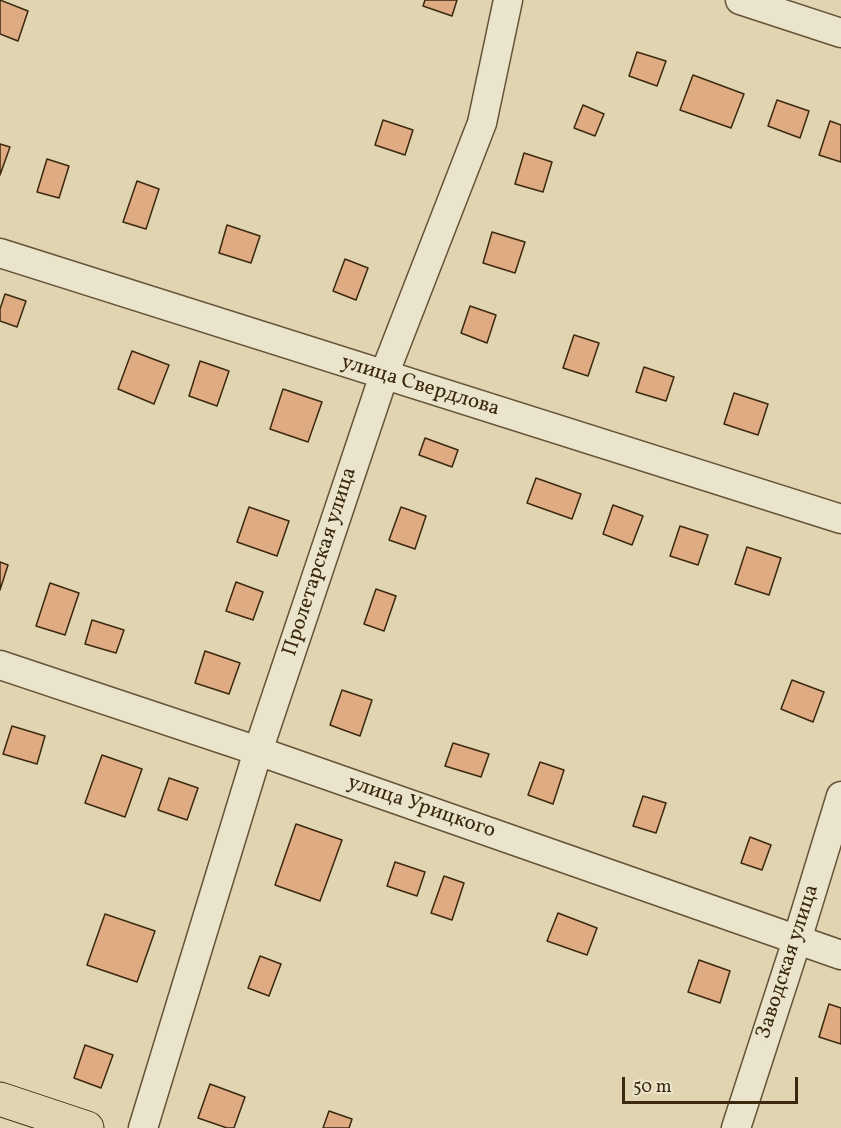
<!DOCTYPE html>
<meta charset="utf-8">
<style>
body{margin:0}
#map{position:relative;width:841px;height:1128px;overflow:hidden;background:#e0d5b0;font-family:Vollkorn,serif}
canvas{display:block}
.scale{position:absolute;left:622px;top:1077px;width:176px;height:27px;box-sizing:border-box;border:3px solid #3b280f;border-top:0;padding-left:8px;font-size:18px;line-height:21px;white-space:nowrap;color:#3b280f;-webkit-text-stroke:4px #ebe4cc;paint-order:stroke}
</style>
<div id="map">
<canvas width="841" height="1128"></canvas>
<div class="scale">50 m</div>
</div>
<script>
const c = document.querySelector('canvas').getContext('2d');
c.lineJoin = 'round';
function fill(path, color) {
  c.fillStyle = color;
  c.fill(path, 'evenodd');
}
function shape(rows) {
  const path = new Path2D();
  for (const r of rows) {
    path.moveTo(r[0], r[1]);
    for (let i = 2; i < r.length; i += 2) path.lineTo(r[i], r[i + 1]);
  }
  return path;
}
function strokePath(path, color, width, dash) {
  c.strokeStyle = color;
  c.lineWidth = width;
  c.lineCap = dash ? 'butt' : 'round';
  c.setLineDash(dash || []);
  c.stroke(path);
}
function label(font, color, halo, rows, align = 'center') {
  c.font = font + ' Vollkorn,serif';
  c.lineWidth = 4.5;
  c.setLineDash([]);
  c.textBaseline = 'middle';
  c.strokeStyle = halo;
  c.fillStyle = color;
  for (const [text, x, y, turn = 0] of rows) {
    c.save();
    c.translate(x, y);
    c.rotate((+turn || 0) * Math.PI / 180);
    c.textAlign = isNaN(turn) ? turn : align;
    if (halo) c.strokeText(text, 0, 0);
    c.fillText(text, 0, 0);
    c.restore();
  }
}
const building = shape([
 [0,0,28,11,18,41,0,34,0,0],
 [425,0,457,0,452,16,423,6,425,0],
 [637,52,666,61,657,86,629,76,637,52],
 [693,75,744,94,731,128,680,110,693,75],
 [777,100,809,111,800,138,768,126,777,100],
 [583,105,604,114,595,136,574,128,583,105],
 [383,120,413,130,405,155,375,145,383,120],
 [830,121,841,125,841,162,819,155,830,121],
 [0,144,10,147,0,175,0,144],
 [524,153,552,162,543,192,515,184,524,153],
 [47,159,69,166,59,198,37,192,47,159],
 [137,181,159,189,146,229,123,222,137,181],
 [227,225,260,236,251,263,219,253,227,225],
 [492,232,525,242,515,273,483,263,492,232],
 [345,259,368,268,356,300,333,291,345,259],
 [5,294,26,301,17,327,0,321,0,309,5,294],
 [470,306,496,315,487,343,461,333,470,306],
 [574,335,599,343,588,376,563,368,574,335],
 [132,351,169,365,154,404,118,389,132,351],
 [200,361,229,371,217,406,189,396,200,361],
 [644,367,674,377,666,401,636,392,644,367],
 [283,389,322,402,308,442,270,429,283,389],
 [734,393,768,404,758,435,724,424,734,393],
 [425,438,458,450,452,467,419,455,425,438],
 [536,478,581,494,572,519,527,503,536,478],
 [613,505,643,516,632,545,603,534,613,505],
 [249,507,289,521,277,556,237,542,249,507],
 [401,507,426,516,415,549,389,540,401,507],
 [680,526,708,535,698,565,670,556,680,526],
 [747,547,781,558,769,595,735,584,747,547],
 [0,562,8,565,0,590,0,562],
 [236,582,263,592,253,620,226,611,236,582],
 [50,583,79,593,65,635,36,626,50,583],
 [376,589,396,596,384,631,364,624,376,589],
 [92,620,124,630,116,653,85,644,92,620],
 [205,651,240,663,229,694,195,683,205,651],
 [792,680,824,692,813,722,781,709,792,680],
 [342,690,372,700,360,736,330,725,342,690],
 [12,726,45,736,37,764,3,754,12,726],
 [453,743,489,754,481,777,445,766,453,743],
 [102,755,142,769,125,817,85,803,102,755],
 [540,762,564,770,553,804,528,795,540,762],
 [169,778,198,788,187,820,158,810,169,778],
 [643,796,666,803,656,833,633,826,643,796],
 [296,824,342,840,320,901,275,885,296,824],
 [750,837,771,845,762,870,741,863,750,837],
 [395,862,425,872,417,896,387,886,395,862],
 [444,876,464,883,452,920,431,913,444,876],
 [558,913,597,928,587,955,547,941,558,913],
 [105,914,155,931,137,982,87,965,105,914],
 [260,956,281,964,269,996,248,988,260,956],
 [699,960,730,971,720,1003,688,992,699,960],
 [829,1004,841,1008,841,1044,819,1037,829,1004],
 [85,1045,113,1055,101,1088,74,1078,85,1045],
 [210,1084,245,1097,234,1128,227,1128,198,1118,210,1084],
 [329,1111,352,1119,349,1128,323,1128,329,1111]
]);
const minor = shape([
 [740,0,841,33],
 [0,253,841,519],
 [0,665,258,751,841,955],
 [143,1128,258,751,384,375,482,123,508,0],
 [736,1128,797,940,841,796]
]);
const major = shape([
 [0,1099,87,1128]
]);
const streetNames = [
 ["улица Свердлова",420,387,17],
 ["Пролетарская улица",321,562,-72],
 ["улица Урицкого",421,808,19],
 ["Заводская улица",789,962,-72]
];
fill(building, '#dfab82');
strokePath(building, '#3b280f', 1.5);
strokePath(minor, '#645337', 31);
strokePath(major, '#3b280f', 35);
strokePath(minor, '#ebe4cc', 28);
strokePath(major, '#e0d5b0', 33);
label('21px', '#3b280f', '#ebe4cc', streetNames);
</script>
